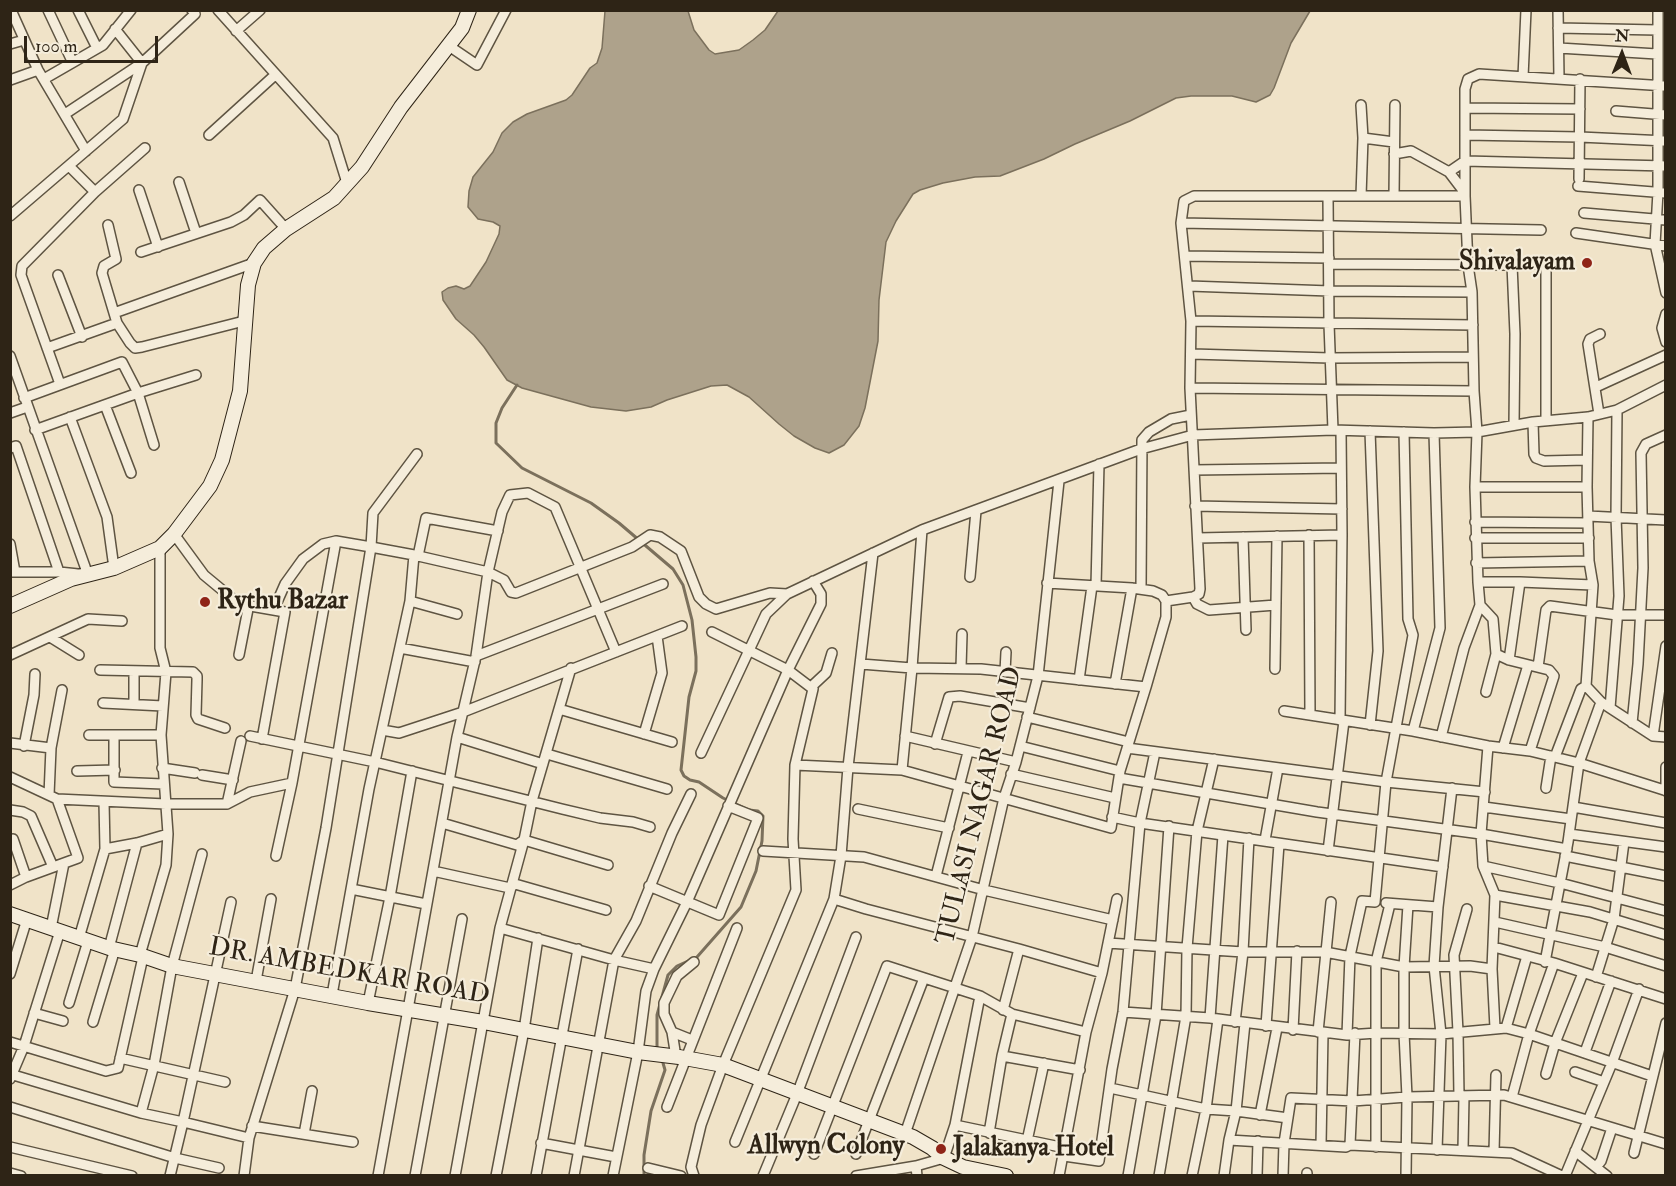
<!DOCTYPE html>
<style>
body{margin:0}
#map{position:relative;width:1676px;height:1186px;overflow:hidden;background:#f0e3c8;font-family:"IM FELL Double Pica",serif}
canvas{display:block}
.frame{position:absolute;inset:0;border:12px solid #2e2416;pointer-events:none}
.north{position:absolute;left:1592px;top:24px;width:60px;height:60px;-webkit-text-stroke:4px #f5eddb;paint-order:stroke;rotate:1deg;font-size:16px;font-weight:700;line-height:24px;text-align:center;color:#2e2416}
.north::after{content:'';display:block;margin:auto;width:21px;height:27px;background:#2e2416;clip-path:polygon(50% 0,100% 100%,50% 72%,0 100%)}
.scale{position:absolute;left:24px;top:36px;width:134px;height:27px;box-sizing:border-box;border:3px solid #2e2416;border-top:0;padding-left:8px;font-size:18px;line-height:21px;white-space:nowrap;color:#2e2416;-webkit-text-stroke:4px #f5eddb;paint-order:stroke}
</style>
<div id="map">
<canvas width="1676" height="1186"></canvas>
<div class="frame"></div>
<div class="north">N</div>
<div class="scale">100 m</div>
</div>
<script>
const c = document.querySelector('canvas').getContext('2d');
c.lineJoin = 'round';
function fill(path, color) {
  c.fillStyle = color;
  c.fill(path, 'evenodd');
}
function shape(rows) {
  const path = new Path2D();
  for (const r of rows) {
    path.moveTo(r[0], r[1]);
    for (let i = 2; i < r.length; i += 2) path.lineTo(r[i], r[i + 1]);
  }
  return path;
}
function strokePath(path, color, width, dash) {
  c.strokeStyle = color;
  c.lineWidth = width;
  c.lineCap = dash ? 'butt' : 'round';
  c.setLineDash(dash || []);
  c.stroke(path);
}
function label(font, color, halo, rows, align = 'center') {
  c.font = font + ' "IM FELL Double Pica",serif';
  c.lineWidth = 4.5;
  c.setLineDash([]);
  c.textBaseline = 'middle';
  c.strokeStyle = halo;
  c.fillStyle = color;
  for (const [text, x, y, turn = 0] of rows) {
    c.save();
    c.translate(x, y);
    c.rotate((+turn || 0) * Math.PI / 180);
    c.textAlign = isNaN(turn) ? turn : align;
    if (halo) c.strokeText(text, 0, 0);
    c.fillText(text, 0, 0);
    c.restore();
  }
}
const water = shape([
 [605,11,688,11,694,30,709,50,715,54,739,50,753,40,765,30,778,11,1310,11,1291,43,1274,88,1270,95,1256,102,1232,96,1191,96,1176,98,1130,121,1075,144,1044,159,1000,176,975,177,943,183,920,190,913,194,896,221,886,242,879,300,878,341,865,408,859,426,844,445,829,453,815,448,794,436,779,424,749,397,727,385,711,386,667,400,651,407,626,411,591,407,522,388,507,380,484,347,474,335,456,319,443,300,442,292,448,288,456,286,464,289,470,286,486,262,499,234,500,226,493,222,478,219,468,207,469,191,473,177,493,152,502,133,513,122,527,114,566,100,572,95,590,68,597,63,602,48,605,11]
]);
const stream = shape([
 [517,385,502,408,496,423,496,443,522,468,591,503,619,523,673,569,683,585,692,620,696,657,696,671,689,697,681,770,684,776,690,780,699,782,723,798,749,810,758,811,763,816,762,841,756,871,741,907,697,957,677,966,668,975,657,1015,657,1048],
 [644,1176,644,1155,651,1111,665,1070,663,1063]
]);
const street = shape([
 [11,10,38,70,86,151],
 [48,10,72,61],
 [78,10,97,48],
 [218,10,333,138,347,183],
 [1558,10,1559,78],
 [1658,10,1658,192,1655,244,1666,293],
 [1558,28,1658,30],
 [236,31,260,10],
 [10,44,24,40],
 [449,46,477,65,506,10],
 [1559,48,1657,54],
 [1523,77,1526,10],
 [44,79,103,45,131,10],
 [10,80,38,70],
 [1361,105,1363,138,1361,196],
 [1465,108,1580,109],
 [1616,111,1666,115],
 [65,114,142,63,115,29],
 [209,135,275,75],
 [1465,135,1580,137,1666,141],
 [1363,138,1394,142],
 [1394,154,1411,151,1449,172,1465,161,1666,166],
 [69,166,95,192,145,148],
 [1449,172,1465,193],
 [1579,179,1580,79],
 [179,182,196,233],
 [1578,186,1666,193],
 [139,190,158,247],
 [1394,196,1395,105],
 [1328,197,1329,324,1333,430],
 [1584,213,1666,220],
 [10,216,123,119,142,63,195,14,192,10],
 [1181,223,1541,230],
 [1576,233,1666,246],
 [141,252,231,222,244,215,260,200,286,229],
 [1185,256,1329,258],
 [1329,264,1512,265],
 [1546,264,1546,420],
 [58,275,82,337],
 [1189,286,1330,291,1472,292,1474,391,1477,432,1475,487,1478,582],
 [1472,292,1468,265,1465,196,1465,89,1468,79,1479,74,1666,86],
 [114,313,254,263],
 [1666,314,1662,328,1666,342],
 [1191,321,1473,325],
 [117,323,130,343,135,348,142,347,244,321],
 [47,348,117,323,102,273,104,266,116,259,108,225],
 [1192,354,1330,358,1473,357],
 [10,356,88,575,59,572,10,572],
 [60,384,21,275,22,266,95,192],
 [1596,387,1666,355],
 [1190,388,1474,391],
 [24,398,122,362,138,393,154,445],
 [105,405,131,473],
 [10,413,27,407],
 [1599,414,1588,344,1590,339,1600,334],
 [70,417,107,517,114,568],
 [1533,422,1534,454,1536,458,1544,461,1587,460],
 [1514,425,1515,334,1512,265,1557,263],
 [35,430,138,393,196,375],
 [1341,431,1342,535],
 [1370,431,1378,651,1370,725],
 [10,448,16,446,59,572],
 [417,454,373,513,371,547,414,555,488,572,502,512,510,495,528,493,555,507,616,652],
 [1194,470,1341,468],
 [1475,487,1587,487],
 [1195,506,1342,509],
 [1588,516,1666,520],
 [1475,522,1588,523],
 [174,534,204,575,239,604,285,612,262,739],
 [1309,535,1310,715],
 [1243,537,1246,630],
 [1198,538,1342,535,1340,720],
 [1475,538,1589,538],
 [10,544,15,572],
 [414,555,410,601,457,614],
 [418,556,426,518,498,531],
 [1476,563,1589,561],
 [970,577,976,511],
 [1047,583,1132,588,1153,591,1162,595,1166,601,1166,617,1146,687],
 [1096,586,1099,464],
 [1141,589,1142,440,1149,432,1171,419,1191,415],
 [1193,597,1197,604,1209,610,1276,605],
 [1166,601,1193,597,1199,594,1200,589,1190,388,1191,321,1181,223,1184,201,1194,196,1465,196],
 [1480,605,1478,582,1520,582],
 [274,609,285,584,303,559,323,544,336,541],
 [50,637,79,655],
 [400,648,475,662],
 [10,655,88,619,122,621],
 [239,655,249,604],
 [476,656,663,584],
 [1509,660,1520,582,1593,585],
 [861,664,912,668,922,530],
 [1538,667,1546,610,1550,606,1617,615,1666,615],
 [961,668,962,634],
 [1275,669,1277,536],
 [100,670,193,672,197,676,197,680,196,715,198,719,225,728],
 [134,672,134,704],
 [1005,672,1006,652],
 [1079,680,1092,586],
 [1115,684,1132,588],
 [1586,686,1601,702,1610,708,1653,736,1666,737],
 [811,687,826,673,832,653],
 [1486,692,1496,654],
 [103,703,163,706],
 [1610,708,1619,596,1616,517,1617,410],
 [559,709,672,742],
 [1284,711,1413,731,1488,746,1530,751,1579,763,1664,790],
 [1027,717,1129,742],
 [1632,723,1638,664,1643,568,1641,453,1646,444,1666,435],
 [382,730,399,733,463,712,682,626],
 [1413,731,1440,628,1434,433],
 [644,734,662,673,657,636],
 [89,735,161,735],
 [114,736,114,782,163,784],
 [250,736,375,762,562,809,600,818,633,822,650,827],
 [905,736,1016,762],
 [1653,736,1666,646],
 [457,737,543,764],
 [1441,737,1464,648,1480,605,1493,619,1496,654,1509,660,1549,670,1554,676,1530,751],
 [10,743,51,748],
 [935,744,949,697,960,696,1030,708],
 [24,746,34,695,35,674],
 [1488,746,1481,834,1483,866,1495,895,1492,969,1495,1028],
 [1127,748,1386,782,1485,792],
 [1503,748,1528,665],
 [701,753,766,614,787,594,922,530,1141,449,1193,435,1333,430,1434,433,1477,432,1533,422,1588,417,1617,410,1666,385],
 [547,754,667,789],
 [1555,757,1581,689,1586,686,1593,585,1589,561,1587,487,1588,417],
 [795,765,902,770,1111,828,1120,771,1020,746],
 [1666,767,1666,791],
 [162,768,195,773],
 [902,770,912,668,981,669,1146,687,1120,771],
 [77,771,115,770],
 [1011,774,1115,798],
 [202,775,233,780],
 [10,777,57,799,166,804,227,804,250,792,292,783],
 [1119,778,1317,812,1481,834,1567,849],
 [1546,788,1551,756],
 [49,795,51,748,62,690],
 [227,804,241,741],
 [1484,807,1571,819],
 [1573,807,1666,823],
 [858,809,949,828],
 [10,810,23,812,31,816,53,867],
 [1112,817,1140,823,1443,867],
 [442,823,517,845,524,840,608,865],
 [1569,834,1666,847],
 [13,839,26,877],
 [1265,840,1278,768],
 [105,849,137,843,168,834],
 [763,851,864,857,984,890,1113,920],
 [1328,851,1344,721],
 [1565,856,1666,876],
 [1483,866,1564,884,1666,911],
 [433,871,510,888,515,884,606,910],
 [936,876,968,752],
 [10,885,26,877,78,858,57,799],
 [649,886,719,915,758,818,728,806],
 [351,889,426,904],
 [1495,895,1590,912,1666,935],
 [834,899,866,909,1019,949,1102,973],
 [1386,903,1438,907],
 [1495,922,1605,947,1666,966],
 [51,928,64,863],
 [500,928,614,960,654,969],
 [79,938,105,849,104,802],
 [1108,943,1243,952,1325,952,1404,967,1470,966,1492,969],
 [1494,947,1554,963,1666,999],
 [109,948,137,843],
 [140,955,166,865,168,834,161,735,166,672,160,648,160,548],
 [1545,962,1568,842,1579,763,1601,702],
 [10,974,27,919],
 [1596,977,1614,919,1624,842],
 [256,981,271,899],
 [332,995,369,789,410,601],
 [69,1003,88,941],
 [368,1003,390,897,412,771],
 [1003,1010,1019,949],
 [1123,1012,1210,1018,1347,1035,1377,1033,1441,1034,1506,1028,1529,1034,1652,1076],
 [34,1013,63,1021],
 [1210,1018,1223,835],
 [93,1022,115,949],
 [1235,1022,1243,952,1249,838],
 [1266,1026,1279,844],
 [1506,1028,1527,956],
 [1293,1030,1297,951],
 [672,1032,664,1014,664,1003,677,976,694,962],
 [1318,1032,1331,902],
 [1347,1035,1350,956,1362,901,1375,902,1386,782,1413,635,1408,619,1404,432],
 [10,1042,106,1071,118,1068,143,957],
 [1585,1052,1611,981],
 [1002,1056,1080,1070],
 [676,1057,672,1032,692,1040],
 [120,1058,225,1082],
 [1575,1072,1604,1082],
 [10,1074,141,1113,154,1065,172,966,202,854],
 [1546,1074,1555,1043,1583,973],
 [10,1079,24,1046,60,931],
 [1110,1088,1206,1109,1236,1111,1288,1118],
 [1459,1096,1458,1032,1454,955,1467,909],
 [1512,1097,1529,1034,1554,963],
 [10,1107,175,1158,219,1168],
 [667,1107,737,928],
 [141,1113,183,1122,231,902],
 [1260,1115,1277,1028],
 [955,1125,1065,1148],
 [252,1126,353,1142],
 [989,1133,1002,1056,1012,1014,1086,1032],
 [304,1134,312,1091],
 [905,1134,972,937,1004,798,1016,762,1038,676,1059,481],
 [1229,1140,1236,1111,1245,1023],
 [1027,1141,1044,1063],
 [735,1142,834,899,841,856,848,767,873,553],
 [541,1143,616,1157],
 [1321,1145,1323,1033],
 [1350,1145,1355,1033],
 [10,1147,132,1176],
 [1376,1147,1376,962,1390,904],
 [1437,1150,1441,1034,1434,966,1438,907,1452,788],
 [1463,1150,1464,1096],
 [1575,1151,1607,1176],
 [1494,1152,1496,1075],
 [1634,1153,1666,1023],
 [814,1154,887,966,980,996,1012,1014],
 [856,1154,924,978],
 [1064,1156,1099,1161,1112,1069,1123,1012,1140,823,1155,752],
 [1596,1167,1601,1161,1612,1128],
 [648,1168,681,1176],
 [10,1173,21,1176],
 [1307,1173,1307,1176],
 [170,1176,183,1122,249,1138],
 [244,1176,249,1138,295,989,326,828,371,547,336,541,292,783,276,856],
 [378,1176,457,737,476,656,488,572,504,580,511,592,516,593,632,547,650,535,660,537,681,551,699,597,706,604,716,609,770,593,787,594],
 [415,1176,462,919],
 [455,1176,500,928,524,840,532,801,571,668],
 [496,1176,524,1030,538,938],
 [536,1176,578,949],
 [574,1176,614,960,636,921,672,833,691,794],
 [613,1176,638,1052,646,991,654,969,687,902,788,670,712,632],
 [694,1176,691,1167,701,1125,723,1065,796,890,793,839,795,765,813,689,788,670,821,604,821,594,813,581],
 [763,1176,797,1094,856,937],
 [856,1176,916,1166],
 [917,1176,916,1166,944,1158,955,1125,980,996],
 [1059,1176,1086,1032,1102,973,1117,899],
 [1128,1176,1156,1015,1169,826],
 [1159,1176,1186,1016,1187,948,1197,831,1214,759],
 [1192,1176,1206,1109,1218,1019],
 [1224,1176,1229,1140,1346,1147,1350,1145,1512,1153,1562,1176],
 [1257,1176,1258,1141],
 [1283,1176,1284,1143,1291,1098,1353,1101,1407,1097,1504,1095,1666,1144],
 [1406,1176,1407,1097,1404,1033,1404,967,1408,905],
 [1565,1176,1612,1063,1639,989]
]);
const secondary = shape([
 [10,606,71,579,114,568,160,548,174,534,210,486,222,460,240,391,248,285,254,263,264,248,286,229,334,198,362,167,401,107,462,28,469,10],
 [10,914,109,948,140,955,172,966,368,1003,483,1022,638,1052,679,1057,723,1065,913,1137,932,1148,944,1158,963,1167,1006,1176]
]);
const markers = [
 [1587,263,6,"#8f2418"],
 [205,602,6,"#8f2418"],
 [941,1149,6,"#8f2418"]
];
const poiNames = [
 ["Shivalayam",1575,263,"right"],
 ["Rythu Bazar",217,602],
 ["Jalakanya Hotel",953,1149]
];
const streetNames = [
 ["TULASI NAGAR ROAD",981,806,-76],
 ["DR. AMBEDKAR ROAD",349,973,10]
];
const neighbourhoodNames = [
 ["Allwyn Colony",826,1147]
];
fill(water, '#aea28b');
strokePath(water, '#7b705c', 1.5);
strokePath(stream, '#7b705c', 3);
strokePath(street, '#5e5442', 12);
strokePath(secondary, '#2e2416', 16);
strokePath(street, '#f5eddb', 9);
strokePath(secondary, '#f5eddb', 14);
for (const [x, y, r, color] of markers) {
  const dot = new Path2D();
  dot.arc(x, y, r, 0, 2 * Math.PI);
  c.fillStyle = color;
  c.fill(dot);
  strokePath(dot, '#f5eddb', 2);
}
label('bold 26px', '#2e2416', '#f5eddb', poiNames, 'left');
label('26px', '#2e2416', '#f5eddb', streetNames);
label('bold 27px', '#2e2416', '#f5eddb', neighbourhoodNames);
</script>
